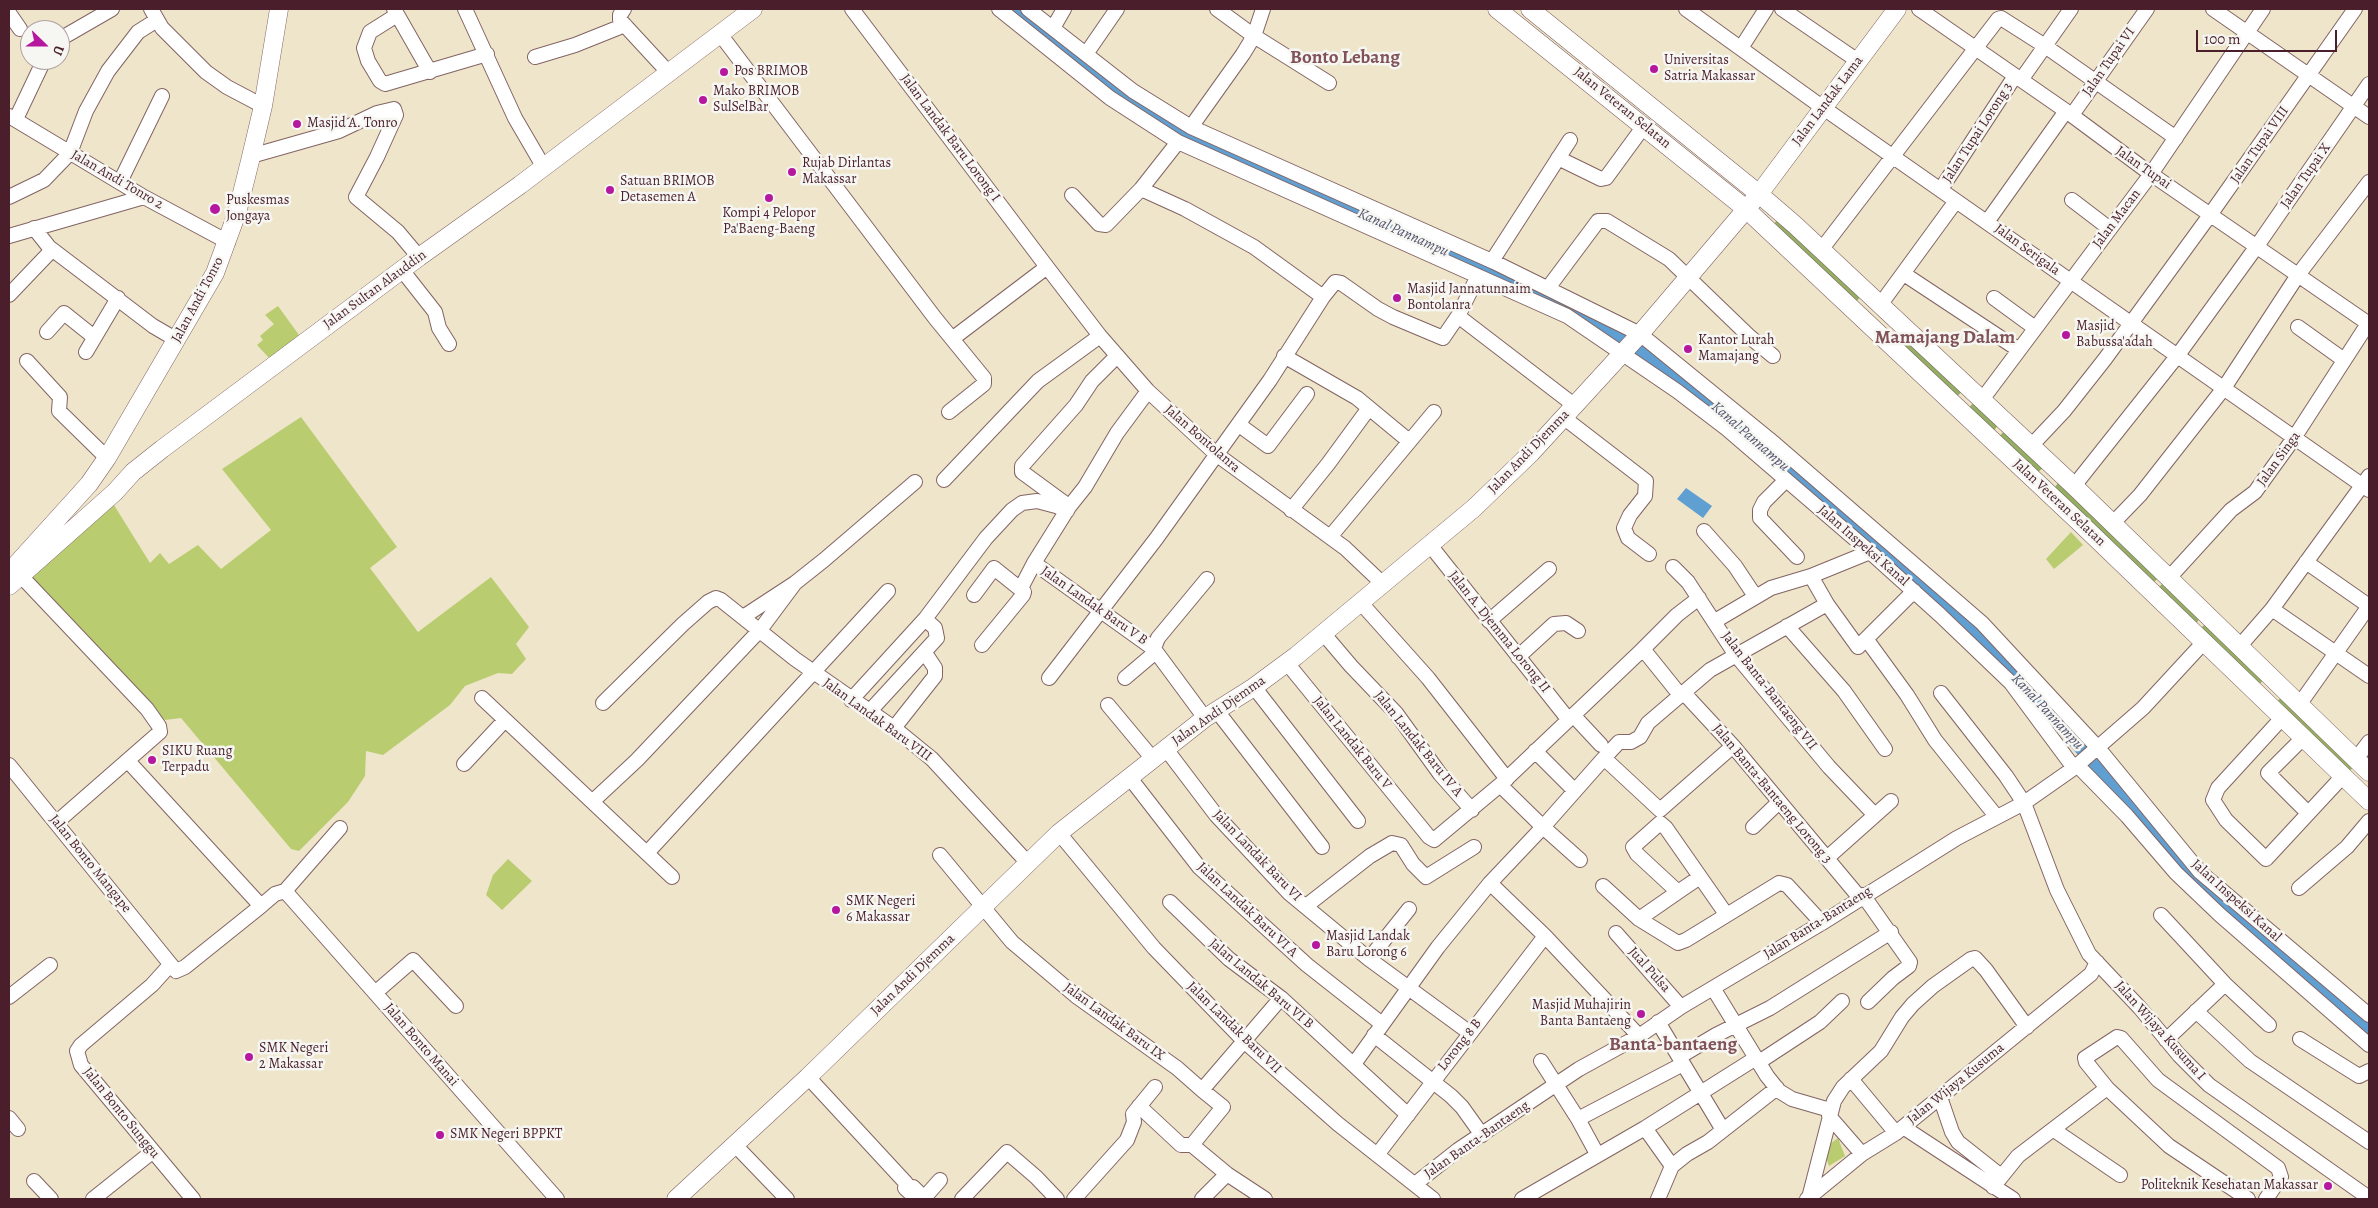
<!DOCTYPE html>
<style>
body{margin:0}
#map{position:relative;width:2378px;height:1208px;overflow:hidden;background:#eee5ca;font-family:Alegreya,serif}
canvas{display:block}
.frame{position:absolute;inset:0;border:10px solid #4a1f2b;pointer-events:none}
.north{position:absolute;left:20px;top:20px;width:50px;height:50px;box-sizing:border-box;background:#f6f6f2;border:1px solid #b1a0a2;border-radius:50%;rotate:112deg;font-size:14px;font-weight:700;line-height:20px;text-align:center;color:#4a1f2b}
.north::after{content:'';display:block;margin:auto;width:18px;height:22px;background:#b5179e;clip-path:polygon(50% 0,100% 100%,50% 72%,0 100%)}
.scale{position:absolute;left:2196px;top:30px;width:141px;height:22px;box-sizing:border-box;border:2px solid #4a1f2b;border-top:0;padding-left:6px;font-size:15px;line-height:18px;white-space:nowrap;color:#4a1f2b;-webkit-text-stroke:4px #f6f6f2;paint-order:stroke}
</style>
<div id="map">
<canvas width="2378" height="1208"></canvas>
<div class="frame"></div>
<div class="north">U</div>
<div class="scale">100 m</div>
</div>
<script>
const c = document.querySelector('canvas').getContext('2d');
c.lineJoin = 'round';
function fill(path, color) {
  c.fillStyle = color;
  c.fill(path, 'evenodd');
}
function shape(rows) {
  const path = new Path2D();
  for (const r of rows) {
    path.moveTo(r[0], r[1]);
    for (let i = 2; i < r.length; i += 2) path.lineTo(r[i], r[i + 1]);
  }
  return path;
}
function strokePath(path, color, width, dash) {
  c.strokeStyle = color;
  c.lineWidth = width;
  c.lineCap = dash ? 'butt' : 'round';
  c.setLineDash(dash || []);
  c.stroke(path);
}
function label(font, color, halo, rows, align = 'center') {
  c.font = font + ' Alegreya,serif';
  c.lineWidth = 5;
  c.setLineDash([]);
  c.textBaseline = 'middle';
  c.strokeStyle = halo;
  c.fillStyle = color;
  for (const [text, x, y, turn = 0] of rows) {
    c.save();
    c.translate(x, y);
    c.rotate((+turn || 0) * Math.PI / 180);
    c.textAlign = isNaN(turn) ? turn : align;
    if (halo) c.strokeText(text, 0, 0);
    c.fillText(text, 0, 0);
    c.restore();
  }
}
const green = shape([
 [278,306,299,335,270,359,257,345,263,340,260,336,274,324,265,315],
 [301,417,397,547,370,568,418,632,491,577,529,627,516,644,526,659,512,674,498,673,465,686,450,705,383,755,366,751,365,776,348,802,299,851,291,849,181,718,165,720,148,705,29,577,114,505,150,563,160,553,169,564,198,545,221,569,271,530,222,469],
 [2071,532,2083,545,2054,569,2046,559],
 [508,859,532,881,502,910,486,895,493,875],
 [1838,1138,1845,1156,1829,1166,1823,1149]
]);
const forest = shape([
 [1782,214,1865,291,1852,307,1769,230],
 [1907,331,1966,387,1952,402,1893,346],
 [1978,398,2002,420,1989,437,1964,413],
 [2009,426,2049,462,2032,478,1994,442],
 [2063,476,2163,574,2147,588,2050,494],
 [2168,579,2204,614,2191,629,2152,593],
 [2210,619,2268,675,2254,690,2195,634],
 [2286,692,2359,763,2343,776,2272,707]
]);
const water = shape([
 [1004,9,1024,9,1170,121,1487,264,1642,339,1975,622,2099,755,2195,873,2369,1021,2369,1038,2189,882,2015,683,1636,355,1177,137,1093,82],
 [1686,488,1712,506,1703,518,1677,499]
]);
const minor = shape([
 [151,9,162,28,206,72,227,87,263,106],
 [394,9,430,72],
 [465,9,515,118,543,166],
 [624,9,620,15,620,20,668,72],
 [852,9,1047,267,1100,336,1148,391,1216,454,1345,548,1383,584],
 [999,9,1110,98,1178,142,1141,189,1106,225,1099,224,1072,195],
 [1028,9,1133,91,1191,127,1494,262,1640,334,1775,444,1982,623,2099,749,2200,872,2369,1015],
 [1217,9,1254,36,1329,83],
 [1686,9,1822,107,2369,490],
 [1782,9,1858,61],
 [1919,9,2066,111,2151,174,2369,324],
 [2213,9,2369,117],
 [9,13,20,29],
 [397,15,370,32,364,48,368,61,380,81,385,84,487,54],
 [1053,28,1064,9],
 [720,34,935,318,984,378,984,384,949,412],
 [60,39,112,9],
 [1741,48,1766,9],
 [1086,54,1117,9],
 [535,57,575,45,625,25],
 [2021,80,2071,9],
 [2072,115,2147,9],
 [9,116,144,197,228,242],
 [16,119,44,60],
 [1191,127,1243,54,1254,36,1263,9],
 [1178,142,1567,316,1677,391,1727,429,1870,552,1940,615,2011,683,2074,768],
 [251,156,339,131,377,113,394,109,396,115,377,157,356,197,398,232,419,257],
 [1558,158,1601,179,1606,178,1644,126],
 [120,182,162,96],
 [1141,189,1185,209,1254,247,1323,297],
 [1941,189,2015,76],
 [9,197,44,180,70,153,86,111,108,71,138,32,157,20],
 [2072,200,2110,229],
 [1987,222,2066,111],
 [34,228,49,247,153,326,177,340],
 [9,236,144,197],
 [1821,250,1998,19,2001,18,2045,46,2176,138],
 [1492,261,1570,140],
 [402,270,435,312,439,328,449,344],
 [1904,274,2019,350],
 [1548,288,1598,221,1607,221,1669,259,1750,337,1773,356],
 [9,295,52,250],
 [1994,298,2035,328],
 [1880,305,1956,201],
 [1458,316,1574,405],
 [2298,327,2344,360],
 [47,332,64,313,94,337],
 [952,339,1047,267],
 [86,352,118,298],
 [1284,356,1357,398,1409,441],
 [27,361,60,397,59,411,107,458],
 [1148,391,1117,433,1085,487,1069,507,1034,563,1154,649,1205,718],
 [1981,401,2151,174,2263,9],
 [1563,417,1646,481,1645,496,1630,515,1624,528,1628,538,1649,554],
 [1242,427,1268,446,1307,394],
 [2031,446,2064,411,2105,359,2210,215,2355,9],
 [944,480,1038,381,1100,336],
 [1786,480,1764,502,1760,510,1760,518,1797,557],
 [2074,486,2178,355,2257,246,2369,84],
 [1067,505,1022,472,1022,466,1076,405,1092,381,1117,356],
 [1291,510,1328,464,1369,408],
 [2113,523,2140,495,2224,388,2298,275,2369,182],
 [1704,531,1735,566,1755,596],
 [1330,537,1434,412],
 [1430,545,1568,719],
 [2306,562,2369,606],
 [1673,567,1688,582,1735,654,1829,767,1871,811],
 [21,576,147,709,159,726,160,732,57,822],
 [2168,579,2231,510,2255,492,2294,438,2369,322],
 [1021,588,1034,563],
 [974,595,994,568,1024,592,1023,595,982,645],
 [1361,603,1428,678,1507,779],
 [1827,604,1858,647,1914,591],
 [2272,609,2369,676],
 [743,617,795,583,824,560,915,482],
 [1489,621,1549,569],
 [1715,621,1771,588,1811,576],
 [1787,626,1844,691,1885,749],
 [1323,633,1351,666,1396,713,1440,774,1472,810],
 [1867,640,1907,695,1935,740,1996,816],
 [2239,647,2272,609,2369,476],
 [1643,649,1677,615,1699,598],
 [1518,657,1554,624,1566,623,1578,631],
 [1287,663,1429,837,1434,840,1500,785,1643,649,1680,695],
 [1049,678,1156,539,1270,380,1323,297,1335,282,1341,283,1378,309,1393,317,1443,338,1458,316,1478,276],
 [1125,678,1151,656,1158,638,1207,579],
 [1254,687,1358,821],
 [1683,692,1733,746,1860,898],
 [1941,693,2006,776,2024,803,2057,890,2089,954,2140,1008,2179,1055,2209,1085,2369,1198],
 [482,698,672,877],
 [851,700,925,619,986,538,1012,510,1022,503,1037,501,1056,506,1067,511],
 [603,703,683,624,708,602,716,598,721,600,795,659,894,728,932,759,1027,862],
 [1108,705,1153,759],
 [2299,705,2369,606],
 [1217,711,1322,847],
 [869,712,937,638,935,628,925,619],
 [1573,715,1601,745],
 [2283,717,2218,788,2213,800,2226,820,2266,859,2343,776],
 [894,728,935,676,935,668,925,653],
 [2303,738,2268,773,2308,813],
 [1166,749,1216,815,1289,893,1369,959,1470,1033],
 [1535,751,1575,791],
 [1604,758,1660,810,1733,746],
 [2356,759,2369,742],
 [128,761,261,906,275,894,285,891,340,828],
 [464,764,505,720],
 [9,765,176,971,185,967,261,906],
 [2078,766,2127,816,2176,873,2220,915,2369,1045],
 [1130,778,1199,867,1307,965,1382,1024],
 [593,801,637,760,760,630,795,583],
 [1753,827,1779,802],
 [1059,833,1154,948,1245,1042,1338,1124,1433,1199],
 [647,853,888,591],
 [940,855,1012,942,1076,996,1177,1068,1202,1090,1281,998],
 [1827,858,1891,801],
 [1580,860,1543,827,1604,758,1619,742,1631,742,1640,737,1648,723,1710,670,1827,604,1811,576,1870,552],
 [1490,883,1545,936,1639,1036],
 [1603,886,1639,919,1678,943,1686,940,1779,883,1787,885,1822,923],
 [2299,888,2347,847,2369,821],
 [285,891,557,1199],
 [1678,892,1700,877],
 [1863,895,1910,962,1909,966,1893,978,1868,1002],
 [1170,902,1229,959,1281,998,1408,1115],
 [1306,906,1370,856,1392,843,1401,845,1413,864,1426,877,1474,847],
 [2161,915,2225,984,2269,1025],
 [1639,919,1678,892,1637,854,1633,847,1660,823,1666,828,1726,914],
 [1616,933,1681,1007],
 [1369,959,1409,909],
 [170,965,152,985,81,1045,77,1051,81,1065,193,1199],
 [1713,988,1767,1076,1779,1091,1792,1099,1830,1110],
 [375,993,413,960,456,1006],
 [9,997,50,965],
 [2196,1011,2250,1061,2369,1142],
 [1658,1022,1723,1130],
 [1374,1035,1451,1096,1462,1107,1482,1135],
 [2300,1039,2359,1076,2369,1071],
 [2166,1040,2225,984],
 [1679,1057,1716,1035,1770,1008,1891,932],
 [1541,1061,1578,1119,1597,1154],
 [1759,1062,1820,1022,1842,1001],
 [1354,1064,1438,947,1490,883,1543,827,1500,785],
 [808,1077,906,1183,905,1188,917,1199],
 [1851,1079,1896,1133],
 [2107,1088,2086,1062,2085,1058,2117,1037,2121,1038,2158,1080,2278,1168,2281,1177,2266,1199],
 [1940,1097,1952,1132,1958,1142,2001,1176],
 [1139,1106,1181,1145,1192,1145],
 [1829,1116,1862,1154],
 [9,1118,18,1129],
 [1578,1119,1683,1064],
 [1903,1127,2013,1199],
 [1645,1128,1672,1166],
 [2054,1130,2120,1175],
 [735,1145,787,1199],
 [1192,1145,1227,1174,1265,1199],
 [1192,1145,1223,1107,1202,1090],
 [1377,1155,1545,936],
 [34,1181,51,1199],
 [1415,1184,1458,1150,1579,1069,1639,1036,1681,1007,1822,923,1957,838,2024,803,2074,768,2143,708,2204,642],
 [913,1187,924,1198,940,1180],
 [1993,1187,2018,1156,2107,1088,2169,1146,2248,1199],
 [1809,1198,1834,1101,1843,1087,1881,1051,1902,1017,1913,1004,1933,986,1971,959,1975,958,1986,970,2027,1027],
 [93,1199,152,1152],
 [962,1199,1007,1152,1036,1177,1057,1199],
 [1074,1199,1127,1140,1134,1122,1133,1114,1155,1087],
 [1202,1199,1227,1174],
 [1522,1199,1645,1128,1756,1058],
 [1658,1199,1672,1166,1687,1154,1708,1142,1777,1088],
 [1807,1199,1862,1154,1896,1133,2091,974,2097,962]
]);
const major = shape([
 [1497,9,1746,209,2078,521,2369,801],
 [1530,9,1759,194,1795,225,2074,486,2369,772],
 [13,568,89,484,107,458,215,273,237,213,250,161,263,106,279,9],
 [9,586,115,492,133,472,162,449,419,257,520,185,753,9],
 [676,1199,808,1077,1059,833,1205,718,1254,687,1296,656,1474,508,1531,453,1640,334,1759,194,1897,9]
]);
const markers = [
 [1654,69,5,"#b5179e"],
 [724,72,5,"#b5179e"],
 [703,100,5,"#b5179e"],
 [297,124,5,"#b5179e"],
 [792,172,5,"#b5179e"],
 [610,190,5,"#b5179e"],
 [769,198,5,"#b5179e"],
 [215,209,6,"#b5179e"],
 [1397,298,5,"#b5179e"],
 [2066,335,5,"#b5179e"],
 [1688,349,5,"#b5179e"],
 [152,760,5,"#b5179e"],
 [836,910,5,"#b5179e"],
 [1316,945,5,"#b5179e"],
 [1641,1014,5,"#b5179e"],
 [249,1057,5,"#b5179e"],
 [440,1135,5,"#b5179e"],
 [2328,1186,5,"#b5179e"]
];
const poiNames = [
 ["Universitas",1664,61],
 ["Satria Makassar",1664,77],
 ["Pos BRIMOB",734,72],
 ["Mako BRIMOB",713,92],
 ["SulSelBar",713,108],
 ["Masjid A. Tonro",307,124],
 ["Rujab Dirlantas",802,164],
 ["Makassar",802,180],
 ["Satuan BRIMOB",620,182],
 ["Detasemen A",620,198],
 ["Puskesmas",226,201],
 ["Jongaya",226,217],
 ["Kompi 4 Pelopor",769,214,"center"],
 ["Pa'Baeng-Baeng",769,230,"center"],
 ["Masjid Jannatunnaim",1407,290],
 ["Bontolanra",1407,306],
 ["Masjid",2076,327],
 ["Babussa'adah",2076,343],
 ["Kantor Lurah",1698,341],
 ["Mamajang",1698,357],
 ["SIKU Ruang",162,752],
 ["Terpadu",162,768],
 ["SMK Negeri",846,902],
 ["6 Makassar",846,918],
 ["Masjid Landak",1326,937],
 ["Baru Lorong 6",1326,953],
 ["Masjid Muhajirin",1631,1006,"right"],
 ["Banta Bantaeng",1631,1022,"right"],
 ["SMK Negeri",259,1049],
 ["2 Makassar",259,1065],
 ["SMK Negeri BPPKT",450,1135],
 ["Politeknik Kesehatan Makassar",2318,1186,"right"]
];
const streetNames = [
 ["Jalan Tupai VI",2109,62,-55],
 ["Jalan Landak Lama",1828,101,-53],
 ["Jalan Veteran Selatan",1622,108,39],
 ["Jalan Tupai Lorong 3",1978,133,-57],
 ["Jalan Landak Baru Lorong I",950,138,53],
 ["Jalan Tupai VIII",2260,145,-55],
 ["Jalan Tupai",2143,168,35],
 ["Jalan Tupai X",2306,176,-55],
 ["Jalan Andi Tonro 2",117,180,30],
 ["Jalan Macan",2117,219,-53],
 ["Jalan Serigala",2027,250,36],
 ["Jalan Sultan Alauddin",375,290,-36],
 ["Jalan Andi Tonro",198,300,-62],
 ["Jalan Bontolanra",1202,439,41],
 ["Jalan Andi Djemma",1529,452,-46],
 ["Jalan Singa",2279,459,-54],
 ["Jalan Veteran Selatan",2059,503,43],
 ["Jalan Inspeksi Kanal",1863,546,41],
 ["Jalan Landak Baru V B",1094,606,35],
 ["Jalan A. Djemma Lorong II",1499,632,51],
 ["Jalan Banta-Bantaeng VII",1769,691,52],
 ["Jalan Andi Djemma",1219,711,-35],
 ["Jalan Landak Baru VIII",877,720,36],
 ["Jalan Landak Baru V",1352,743,51],
 ["Jalan Landak Baru IV A",1418,744,51],
 ["Jalan Banta-Bantaeng Lorong 3",1772,794,50],
 ["Jalan Landak Baru VI",1257,856,46],
 ["Jalan Bonto Mangape",90,864,51],
 ["Jalan Inspeksi Kanal",2236,901,42],
 ["Jalan Landak Baru VI A",1247,910,43],
 ["Jalan Banta-Bantaeng",1818,923,-32],
 ["Jual Pulsa",1649,970,48],
 ["Jalan Andi Djemma",913,975,-44],
 ["Jalan Landak Baru VI B",1261,984,40],
 ["Jalan Landak Baru IX",1114,1022,36],
 ["Jalan Landak Baru VII",1234,1028,44],
 ["Jalan Wijaya Kusuma I",2160,1031,48],
 ["Jalan Bonto Manai",421,1045,49],
 ["Lorong 8 B",1460,1045,-52],
 ["Jalan Wijaya Kusuma",1956,1084,-39],
 ["Jalan Bonto Sunggu",121,1113,51],
 ["Jalan Banta-Bantaeng",1477,1140,-35]
];
const waterNames = [
 ["Kanal Pannampu",1403,233,24],
 ["Kanal Pannampu",1750,437,41],
 ["Kanal Pannampu",2047,712,47]
];
const districtNames = [
 ["Bonto Lebang",1345,58],
 ["Mamajang Dalam",1945,338],
 ["Banta-bantaeng",1673,1045]
];
fill(green, '#b9cd70');
fill(forest, '#92b062');
fill(water, '#5f9fd1');
strokePath(minor, '#836463', 16);
strokePath(major, '#836463', 19);
strokePath(minor, '#fff', 14);
strokePath(major, '#fff', 18);
for (const [x, y, r, color] of markers) {
  const dot = new Path2D();
  dot.arc(x, y, r, 0, 2 * Math.PI);
  c.fillStyle = color;
  c.fill(dot);
  strokePath(dot, '#f6f6f2', 2);
}
label('14px', '#4a1f2b', '#f6f6f2', poiNames, 'left');
label('14px', '#4a1f2b', '#f6f6f2', streetNames);
label('italic 15px', '#52526d', '#f6f6f2', waterNames);
label('bold 19px', '#815258', '#f6f6f2', districtNames);
</script>
